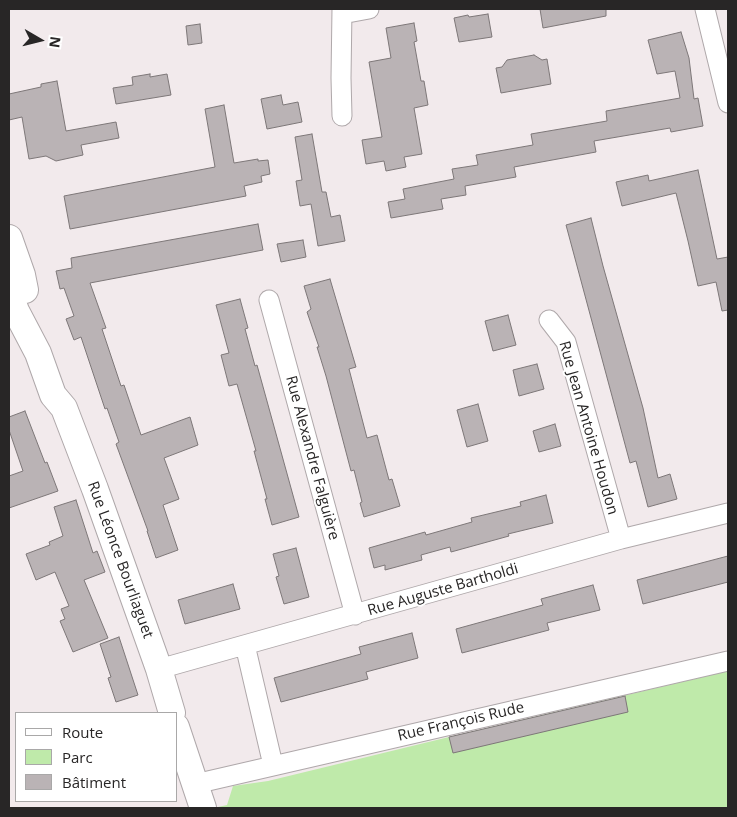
<!DOCTYPE html>
<meta charset="utf-8">
<style>
body{margin:0}
#map{position:relative;width:737px;height:817px;overflow:hidden;background:#f2eaec;font-family:"Open Sans",sans-serif}
canvas{display:block}
.frame{position:absolute;inset:0;border:10px solid #282626;pointer-events:none}
.legend{position:absolute;left:15px;top:712px;width:162px;height:90px;box-sizing:border-box;background:#fff;border:1px solid #a9a8a8;margin:0;padding:6px 9px;list-style:none;font-size:15px;color:#282626}
.legend li{display:flex;align-items:center;gap:10px;height:25px}
.legend b{width:25px;border:1px solid #a9a8a8}
.north{position:absolute;left:15px;top:15px;width:50px;height:50px;-webkit-text-stroke:4px #fff;paint-order:stroke;rotate:98deg;font-size:14px;font-weight:700;line-height:20px;text-align:center;color:#282626}
.north::after{content:'';display:block;margin:auto;width:18px;height:22px;background:#282626;clip-path:polygon(50% 0,100% 100%,50% 72%,0 100%)}
</style>
<div id="map">
<canvas width="737" height="817"></canvas>
<div class="frame"></div>
<ul class="legend">
<li><b style="height:6px;background:#fff"></b>Route</li>
<li><b style="height:14px;background:#bfeaaa"></b>Parc</li>
<li><b style="height:14px;background:#bab3b5"></b>Bâtiment</li>
</ul>
<div class="north">N</div>
</div>
<script>
const c = document.querySelector('canvas').getContext('2d');
c.lineJoin = 'round';
function fill(path, color) {
  c.fillStyle = color;
  c.fill(path, 'evenodd');
}
function shape(rows) {
  const path = new Path2D();
  for (const r of rows) {
    path.moveTo(r[0], r[1]);
    for (let i = 2; i < r.length; i += 2) path.lineTo(r[i], r[i + 1]);
  }
  return path;
}
function strokePath(path, color, width, dash) {
  c.strokeStyle = color;
  c.lineWidth = width;
  c.lineCap = dash ? 'butt' : 'round';
  c.setLineDash(dash || []);
  c.stroke(path);
}
function label(font, color, halo, rows, align = 'center') {
  c.font = font + ' "Open Sans",sans-serif';
  c.lineWidth = 4;
  c.setLineDash([]);
  c.textBaseline = 'middle';
  c.strokeStyle = halo;
  c.fillStyle = color;
  for (const [text, x, y, turn = 0] of rows) {
    c.save();
    c.translate(x, y);
    c.rotate((+turn || 0) * Math.PI / 180);
    c.textAlign = isNaN(turn) ? turn : align;
    if (halo) c.strokeText(text, 0, 0);
    c.fillText(text, 0, 0);
    c.restore();
  }
}
const green = shape([
 [728,671,728,808,219,808,218,807,227,805,233,786,268,781,449,737]
]);
const building = shape([
 [540,9,606,9,606,16,543,28,540,9],
 [488,14,492,37,459,42,454,18,468,15,469,17,488,14],
 [414,23,417,41,414,42,421,81,424,81,428,105,414,108,422,154,404,157,406,167,386,171,384,161,366,164,362,140,382,137,369,62,391,58,386,28,414,23],
 [200,24,202,43,188,45,186,26,200,24],
 [681,32,689,58,694,99,698,98,703,126,671,132,670,128,594,141,596,152,514,167,516,177,465,186,466,195,441,199,443,209,391,218,388,202,405,199,403,189,454,179,452,169,478,165,476,155,533,145,531,134,607,121,606,111,680,98,675,71,657,74,648,40,681,32],
 [534,55,542,60,547,59,551,84,501,93,496,68,502,67,507,60,534,55],
 [150,74,150,77,167,74,171,95,116,104,113,88,133,85,132,77,150,74],
 [57,81,66,131,116,122,119,138,81,145,83,155,56,161,46,156,29,159,22,117,9,120,9,94,41,87,41,84,57,81],
 [281,95,283,105,298,102,302,122,267,129,261,99,281,95],
 [224,105,234,163,258,159,258,161,268,160,270,174,261,176,262,182,244,186,246,196,70,229,64,196,215,167,205,109,224,105],
 [312,134,322,192,326,192,331,217,340,215,345,241,318,246,311,204,300,206,296,181,302,180,295,137,312,134],
 [698,170,717,259,728,257,728,310,722,311,716,282,698,286,688,241,676,193,622,206,616,182,648,175,649,181,698,170],
 [591,218,603,266,643,408,658,478,670,474,677,499,648,507,636,461,630,463,566,225,591,218],
 [258,224,263,250,90,283,106,328,102,329,121,386,124,385,141,435,190,417,198,445,164,458,179,499,163,505,178,550,156,558,147,531,148,531,116,444,119,442,107,408,105,409,81,337,74,340,66,319,74,316,64,288,60,289,56,271,72,268,71,258,258,224],
 [303,240,306,257,281,262,277,244,303,240],
 [330,279,356,367,349,369,367,438,377,435,389,480,392,479,400,506,364,517,360,503,362,502,354,470,351,471,326,376,317,347,319,347,307,312,311,309,304,286,330,279],
 [240,299,248,328,245,329,255,366,257,365,299,517,272,525,265,499,267,499,254,451,256,451,237,384,229,386,221,355,229,353,216,305,240,299],
 [508,315,516,345,493,351,485,321,508,315],
 [537,364,544,389,519,396,513,370,537,364],
 [478,404,488,441,467,447,457,410,478,404],
 [25,411,45,463,47,462,58,491,9,508,9,476,23,471,9,430,9,417,25,411],
 [555,424,561,446,539,452,533,431,555,424],
 [546,495,553,523,508,534,509,536,451,552,450,547,421,555,422,560,385,570,385,565,374,568,369,548,425,532,426,535,472,522,471,518,521,506,520,502,546,495],
 [76,500,93,553,97,551,105,572,84,580,108,638,73,652,60,621,65,619,61,609,69,606,55,572,36,580,26,554,50,545,49,542,63,536,54,507,76,500],
 [296,548,309,597,284,604,276,577,279,576,273,554,296,548],
 [728,556,728,582,643,604,637,580,728,556],
 [233,584,240,609,185,624,178,600,233,584],
 [593,585,600,610,547,623,549,630,462,653,456,629,543,605,541,599,593,585],
 [412,633,418,658,366,672,368,679,281,702,274,678,361,654,359,647,412,633],
 [119,637,138,695,116,702,108,678,111,677,100,644,119,637],
 [625,696,628,712,453,753,449,737,625,696]
]);
const street = shape([
 [342,9,341,78,342,116],
 [705,9,728,103],
 [342,14,369,9],
 [269,300,355,615],
 [549,320,566,342,621,539],
 [245,645,273,765],
 [159,669,621,539,728,513],
 [195,784,728,661]
]);
const secondary = shape([
 [9,238,22,275,25,290],
 [9,273,11,297,16,311,38,353,53,395,64,408,95,489,159,669,172,713],
 [176,727,203,808]
]);
const streetNames = [
 ["Rue Jean Antoine Houdon",588,428,74],
 ["Rue Alexandre Falguière",312,458,75],
 ["Rue Léonce Bourliaguet",120,560,70],
 ["Rue Auguste Bartholdi",443,590,-16],
 ["Rue François Rude",461,722,-13]
];
fill(green, '#bfeaaa');
fill(building, '#bab3b5');
strokePath(building, '#7d7778', 1);
strokePath(street, '#afa8aa', 21);
strokePath(secondary, '#afa8aa', 28);
strokePath(street, '#fff', 19);
strokePath(secondary, '#fff', 26);
label('15px', '#282626', '#fff', streetNames);
</script>
